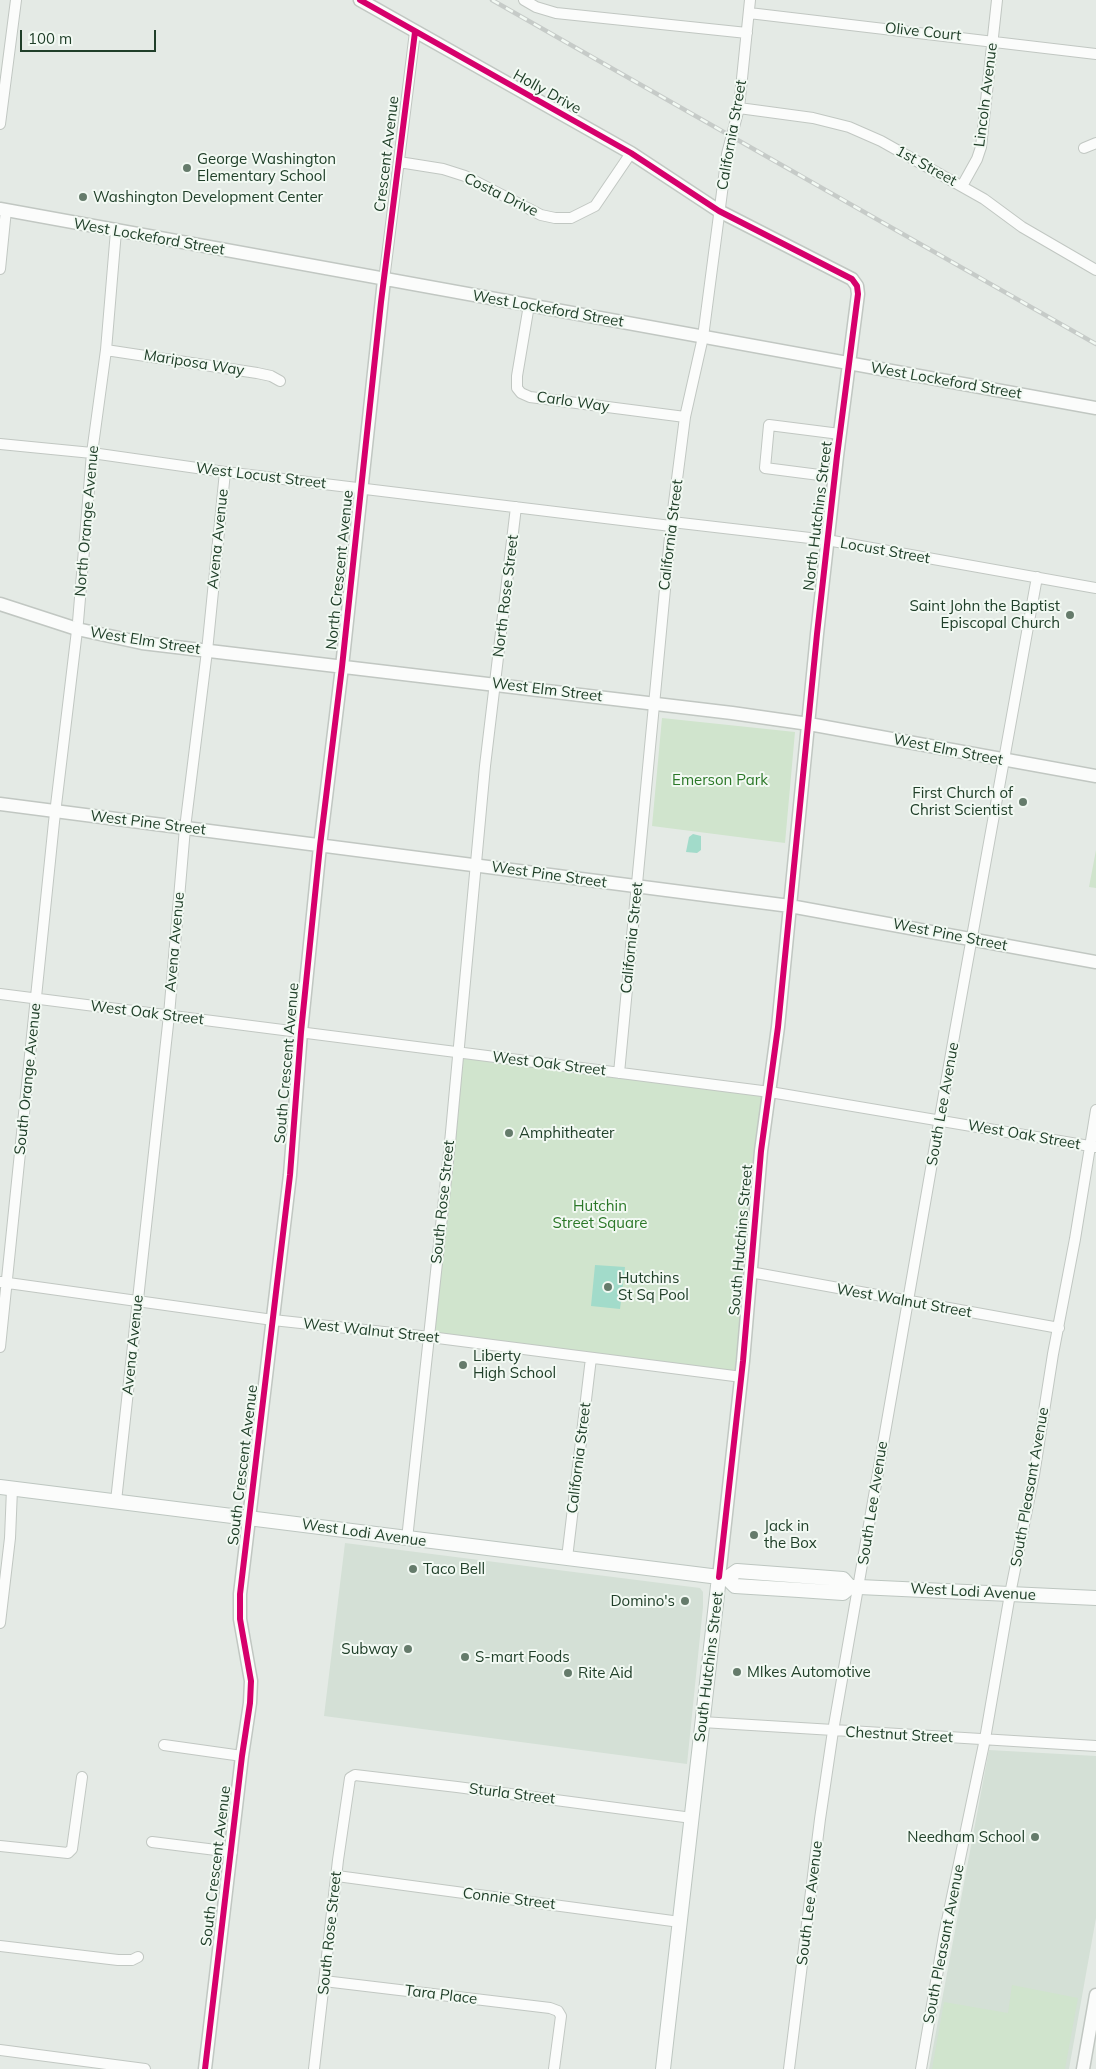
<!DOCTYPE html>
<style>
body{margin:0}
#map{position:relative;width:1096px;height:2069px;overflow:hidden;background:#e4eae5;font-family:Mulish,sans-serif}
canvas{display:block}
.scale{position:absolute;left:20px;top:30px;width:136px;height:22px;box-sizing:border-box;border:2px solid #203f29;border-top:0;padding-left:6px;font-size:15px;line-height:18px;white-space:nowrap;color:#203f29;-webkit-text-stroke:4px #f2f9f3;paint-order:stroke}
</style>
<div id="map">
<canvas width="1096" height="2069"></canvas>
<div class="scale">100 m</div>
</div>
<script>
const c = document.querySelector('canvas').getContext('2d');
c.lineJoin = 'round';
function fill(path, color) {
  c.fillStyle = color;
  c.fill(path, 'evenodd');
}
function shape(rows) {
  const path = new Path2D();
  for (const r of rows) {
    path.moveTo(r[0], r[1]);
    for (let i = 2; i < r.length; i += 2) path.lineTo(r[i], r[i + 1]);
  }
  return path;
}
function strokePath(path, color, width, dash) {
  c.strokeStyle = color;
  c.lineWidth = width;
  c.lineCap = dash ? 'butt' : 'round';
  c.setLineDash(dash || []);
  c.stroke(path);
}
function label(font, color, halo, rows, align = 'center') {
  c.font = font + ' Mulish,sans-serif';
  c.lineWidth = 4;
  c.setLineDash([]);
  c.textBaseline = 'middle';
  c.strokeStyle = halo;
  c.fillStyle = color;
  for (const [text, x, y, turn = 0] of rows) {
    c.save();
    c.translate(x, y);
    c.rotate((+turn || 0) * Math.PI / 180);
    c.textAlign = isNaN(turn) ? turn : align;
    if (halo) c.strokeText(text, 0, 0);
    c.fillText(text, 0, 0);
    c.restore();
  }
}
const built = shape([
 [345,1543,700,1588,703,1592,703,1607,687,1764,324,1716],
 [989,1750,1096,1756,1096,1918,1069,2069,929,2069]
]);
const green = shape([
 [662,718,795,732,785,843,652,826],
 [1096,850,1096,888,1089,887],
 [458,1053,770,1092,742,1377,430,1337],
 [1012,1985,1078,1998,1065,2069,932,2069,944,2002,1008,2013]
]);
const water = shape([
 [693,834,701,836,701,850,697,853,686,852,689,837],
 [595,1265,625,1267,620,1309,591,1306]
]);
const minor = shape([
 [524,0,536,7,556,13,747,33],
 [749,13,1096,54],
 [739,108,813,118,849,127,881,141,984,199,1022,227,1096,270],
 [0,124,16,0],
 [1084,148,1096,143],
 [399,162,443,169,465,176,541,215,555,218,571,218,595,206,631,153],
 [962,186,977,159,981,147,997,0],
 [0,269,6,210],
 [384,280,415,32],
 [529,305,517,376,517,388,521,393,530,397,685,417],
 [106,350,257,373,271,376,280,381],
 [0,444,92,453,225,472,671,526],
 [835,477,765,468,769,425,840,434],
 [672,522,827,540,1096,588],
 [0,994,770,1092,1096,1147],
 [619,1073,671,526,685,417,703,337,727,154,739,108,750,0],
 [750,1272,1059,1328],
 [1,1282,273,1320,430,1337,742,1377],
 [0,1347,54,822,78,622,92,453,106,350,116,231],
 [116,1501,169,1015,185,828,207,651,225,472],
 [407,1539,450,1143,485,766,516,507],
 [567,1558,591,1358],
 [0,1623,10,1538,12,1489],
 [702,1722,1096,1746],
 [164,1745,242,1756],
 [152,1842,232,1852],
 [0,1846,68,1853,72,1849,82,1777],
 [337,1876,680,1922],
 [0,1946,118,1960,132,1960,138,1957],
 [324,1981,550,2008,558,2011,561,2016,554,2069],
 [0,2050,145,2069],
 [314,2069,338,1860,350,1778,355,1775,457,1787,692,1818],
 [789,2069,820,1819,833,1731,955,1031,1037,577],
 [921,2069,944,1935,985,1739,1010,1594,1034,1475,1053,1354,1075,1239,1096,1110]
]);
const tertiary = shape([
 [360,0,631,153,719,211,852,279,857,286,858,294,837,456,817,634,778,1027,761,1151,743,1361,719,1577],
 [0,209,1096,408],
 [0,604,77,629,142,643,732,713,809,724,1096,776],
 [0,804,790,906,1096,962],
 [205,2069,242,1756,250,1703,251,1681,240,1619,240,1594,290,1175,301,1032,320,846,342,667,384,280],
 [1083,2069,1096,1995]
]);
const secondary = shape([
 [0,1487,719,1577,727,1578,737,1571,843,1579,850,1587,859,1587,1096,1598],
 [727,1578,735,1586,799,1590,843,1593,850,1587],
 [663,2069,719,1577]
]);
const rail = shape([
 [492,0,1096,344]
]);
const cycleway = shape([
 [360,0,631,153,719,211,852,279,857,286,858,294,837,456,817,634,778,1027,761,1151,743,1361,719,1577],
 [205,2069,242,1756,250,1703,251,1681,240,1619,240,1594,290,1175,301,1032,320,846,342,667,381,302,415,32]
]);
const markers = [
 [187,168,5,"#657b6b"],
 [83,197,5,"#657b6b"],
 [1070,615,5,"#657b6b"],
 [1023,802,5,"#657b6b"],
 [509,1133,5,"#657b6b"],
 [608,1287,5,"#657b6b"],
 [463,1365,5,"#657b6b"],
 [754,1535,5,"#657b6b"],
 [413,1569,5,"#657b6b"],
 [685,1601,5,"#657b6b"],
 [408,1649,5,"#657b6b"],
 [465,1657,5,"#657b6b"],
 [737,1672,5,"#657b6b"],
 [568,1673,5,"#657b6b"],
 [1035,1837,5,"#657b6b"]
];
const streetNames = [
 ["Olive Court",923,32,6],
 ["Holly Drive",547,92,29],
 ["Lincoln Avenue",986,95,-83],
 ["California Street",732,135,-80],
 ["Crescent Avenue",387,154,-83],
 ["1st Street",926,166,29],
 ["Costa Drive",501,195,26],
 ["West Lockeford Street",149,237,10],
 ["West Lockeford Street",548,309,10],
 ["Mariposa Way",194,363,9],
 ["West Lockeford Street",946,381,10],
 ["Carlo Way",573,402,8],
 ["West Locust Street",261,476,7],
 ["North Hutchins Street",818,516,-83],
 ["North Orange Avenue",87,521,-85],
 ["California Street",671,535,-83],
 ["Avena Avenue",218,539,-84],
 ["Locust Street",885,551,10],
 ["North Crescent Avenue",340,570,-84],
 ["North Rose Street",506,596,-83],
 ["West Elm Street",145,641,9],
 ["West Elm Street",547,690,7],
 ["West Elm Street",948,750,11],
 ["West Pine Street",148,823,7],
 ["West Pine Street",549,875,8],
 ["West Pine Street",950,935,11],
 ["California Street",632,938,-84],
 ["Avena Avenue",175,942,-85],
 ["West Oak Street",147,1013,7],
 ["South Crescent Avenue",287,1063,-85],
 ["West Oak Street",549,1064,7],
 ["South Orange Avenue",28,1079,-84],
 ["South Lee Avenue",943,1104,-80],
 ["West Oak Street",1024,1135,10],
 ["South Rose Street",443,1202,-84],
 ["South Hutchins Street",741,1240,-85],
 ["West Walnut Street",904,1301,10],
 ["West Walnut Street",371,1331,6],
 ["Avena Avenue",133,1345,-84],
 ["California Street",579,1458,-83],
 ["South Crescent Avenue",243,1465,-83],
 ["South Pleasant Avenue",1030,1487,-80],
 ["South Lee Avenue",873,1503,-81],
 ["West Lodi Avenue",364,1533,8],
 ["West Lodi Avenue",973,1592,3],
 ["South Hutchins Street",709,1667,-83],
 ["Chestnut Street",899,1735,3],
 ["Sturla Street",512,1794,7],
 ["South Crescent Avenue",216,1866,-83],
 ["Connie Street",509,1899,7],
 ["South Lee Avenue",810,1903,-83],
 ["South Rose Street",330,1933,-84],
 ["South Pleasant Avenue",944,1944,-79],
 ["Tara Place",441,1995,7]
];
const poiNames = [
 ["George Washington",197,159],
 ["Elementary School",197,176],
 ["Washington Development Center",93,197],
 ["Saint John the Baptist",1060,606,"right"],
 ["Episcopal Church",1060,623,"right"],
 ["First Church of",1013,793,"right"],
 ["Christ Scientist",1013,810,"right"],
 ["Amphitheater",519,1133],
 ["Hutchins",618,1278],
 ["St Sq Pool",618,1295],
 ["Liberty",473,1356],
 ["High School",473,1373],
 ["Jack in",764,1526],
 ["the Box",764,1543],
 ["Taco Bell",423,1569],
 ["Domino's",675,1601,"right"],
 ["Subway",398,1649,"right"],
 ["S-mart Foods",475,1657],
 ["MIkes Automotive",747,1672],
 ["Rite Aid",578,1673],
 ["Needham School",1025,1837,"right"]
];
const parkNames = [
 ["Emerson Park",720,780],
 ["Hutchin",600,1206],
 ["Street Square",600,1223]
];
fill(built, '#d4e0d6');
fill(green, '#d0e4cd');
fill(water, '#a2dbca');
strokePath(minor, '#c1c7c2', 12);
strokePath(tertiary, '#c1c7c2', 15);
strokePath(secondary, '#bdc6c0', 16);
strokePath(minor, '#fbfcfb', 10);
strokePath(tertiary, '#fbfcfb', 12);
strokePath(secondary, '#fbfcfb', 14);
strokePath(rail, '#c6cbc8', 4.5);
strokePath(rail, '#f2f9f3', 2.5, [8]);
strokePath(cycleway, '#d6006c', 6);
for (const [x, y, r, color] of markers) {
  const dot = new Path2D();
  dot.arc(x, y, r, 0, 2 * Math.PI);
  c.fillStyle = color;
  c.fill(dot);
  strokePath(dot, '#f2f9f3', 2);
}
label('15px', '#203f29', '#f2f9f3', streetNames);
label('15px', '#203f29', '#f2f9f3', poiNames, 'left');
label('15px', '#2b7828', '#f2f9f3', parkNames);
</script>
